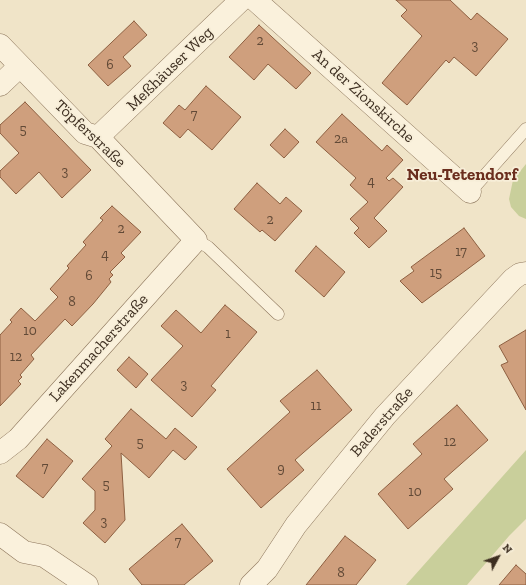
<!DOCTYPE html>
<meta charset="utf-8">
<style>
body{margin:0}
#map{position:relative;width:526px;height:585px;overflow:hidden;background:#f0e4c8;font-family:"Zilla Slab",serif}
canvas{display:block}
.north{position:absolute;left:478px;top:537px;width:40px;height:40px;-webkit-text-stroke:3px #f7eed8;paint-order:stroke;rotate:49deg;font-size:11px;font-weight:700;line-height:16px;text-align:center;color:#3d2e20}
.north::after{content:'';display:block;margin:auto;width:14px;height:18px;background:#3d2e20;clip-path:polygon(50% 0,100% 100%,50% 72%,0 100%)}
</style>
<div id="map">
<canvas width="526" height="585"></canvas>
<div class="north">N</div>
</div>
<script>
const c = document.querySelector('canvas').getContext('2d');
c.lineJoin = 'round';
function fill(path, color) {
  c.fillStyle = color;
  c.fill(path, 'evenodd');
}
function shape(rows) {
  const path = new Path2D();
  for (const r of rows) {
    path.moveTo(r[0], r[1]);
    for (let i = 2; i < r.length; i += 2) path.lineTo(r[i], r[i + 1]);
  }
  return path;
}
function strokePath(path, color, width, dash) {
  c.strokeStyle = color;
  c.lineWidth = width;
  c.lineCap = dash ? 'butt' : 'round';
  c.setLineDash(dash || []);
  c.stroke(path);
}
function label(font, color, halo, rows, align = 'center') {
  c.font = font + ' "Zilla Slab",serif';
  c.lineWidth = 3.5;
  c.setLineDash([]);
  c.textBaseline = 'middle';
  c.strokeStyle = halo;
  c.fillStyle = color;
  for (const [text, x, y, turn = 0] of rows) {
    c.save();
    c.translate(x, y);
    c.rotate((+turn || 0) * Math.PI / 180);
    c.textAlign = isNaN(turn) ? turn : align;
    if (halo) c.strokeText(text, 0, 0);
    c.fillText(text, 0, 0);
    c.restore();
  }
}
const green = shape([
 [526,164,526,219,519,216,511,207,509,199,513,180],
 [526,450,526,519,509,536,467,585,406,585]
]);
const building = shape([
 [396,0,450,0,471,20,477,13,508,39,476,76,454,57,449,63,446,60,407,105,382,83,422,36,401,16,407,10,396,0],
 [134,21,147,35,123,57,131,66,108,86,88,65,134,21],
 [259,25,311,73,296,89,268,64,254,80,229,57,259,25],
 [206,86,241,117,212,150,188,129,180,138,163,123,179,105,185,110,206,86],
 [25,102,91,170,62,198,39,172,16,194,0,177,0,171,19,153,0,133,0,125,25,102],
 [342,114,382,151,387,145,403,160,386,178,389,181,393,178,403,187,374,218,387,231,369,248,354,233,359,228,350,219,368,202,350,185,356,178,316,142,342,114],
 [285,129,299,142,284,158,270,145,285,129],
 [257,183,280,204,286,197,302,211,275,241,262,230,260,232,234,209,257,183],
 [112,206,141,232,121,253,125,257,110,272,113,275,109,279,111,282,93,304,72,326,65,319,31,355,34,359,20,375,22,377,18,381,21,384,0,406,0,335,12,322,10,320,21,308,35,321,58,297,50,289,69,268,67,266,86,245,83,242,103,220,100,218,112,206],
 [464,228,485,256,422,303,400,281,414,271,411,267,464,228],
 [316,246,345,272,324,297,295,271,316,246],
 [225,305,257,332,211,386,216,390,192,417,151,380,183,346,161,326,176,310,201,333,225,305],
 [526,330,526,410,501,365,508,362,499,346,526,330],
 [129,357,148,374,136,388,117,370,129,357],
 [317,370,352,410,295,460,304,470,261,508,227,469,290,412,280,401,317,370],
 [457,405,488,440,444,479,453,489,408,529,378,494,422,454,413,444,457,405],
 [131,409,166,439,175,428,197,447,185,460,173,450,149,478,121,453,125,520,105,543,83,523,95,510,95,491,82,479,112,446,105,439,131,409],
 [47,439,73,461,43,498,16,476,47,439],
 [182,524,213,561,184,585,142,585,129,569,182,524],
 [345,536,376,560,356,585,306,585,345,536],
 [516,565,526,574,526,585,499,585,516,565]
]);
const lane = shape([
 [470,192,526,129],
 [196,240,208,247,278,314]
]);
const street = shape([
 [255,0,470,192],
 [0,45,85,133,98,137,196,240,18,439,0,453],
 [0,85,20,66],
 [98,137,241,0],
 [0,534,24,552,44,556,87,585],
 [251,585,267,569,296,525,385,416,513,279,520,274,526,273]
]);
const numberNames = [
 ["2",260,41],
 ["3",475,46],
 ["6",110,65],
 ["7",194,115],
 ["5",23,130],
 ["2a",341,139],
 ["3",65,172],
 ["4",371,182],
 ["2",270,220],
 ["2",121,229],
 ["17",461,252],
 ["4",105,255],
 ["15",436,273],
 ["6",89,276],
 ["8",72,302],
 ["10",30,331],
 ["1",228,334],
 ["12",16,357],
 ["3",184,385],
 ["11",316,406],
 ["12",450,442],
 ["5",140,443],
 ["7",45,468],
 ["9",281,469],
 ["5",106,485],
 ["10",415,492],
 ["3",104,522],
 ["7",178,542],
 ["8",341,573]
];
const streetNames = [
 ["Meßhäuser Weg",170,69,-44],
 ["An der Zionskirche",363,96,42],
 ["Töpferstraße",90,134,43],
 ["Lakenmacherstraße",99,348,-48],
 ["Baderstraße",382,422,-49]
];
const neighbourhoodNames = [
 ["Neu-Tetendorf",462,175]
];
fill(green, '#c9cf9b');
fill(building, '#cf9f7d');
strokePath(building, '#8d5f41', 1);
strokePath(lane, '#8d765c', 13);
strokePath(street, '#8d765c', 23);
strokePath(lane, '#faf1dc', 12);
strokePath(street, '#faf1dc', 22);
label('14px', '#624a37', null, numberNames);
label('16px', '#3d2e20', '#f7eed8', streetNames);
label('bold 17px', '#6b2e1e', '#f7eed8', neighbourhoodNames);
</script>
